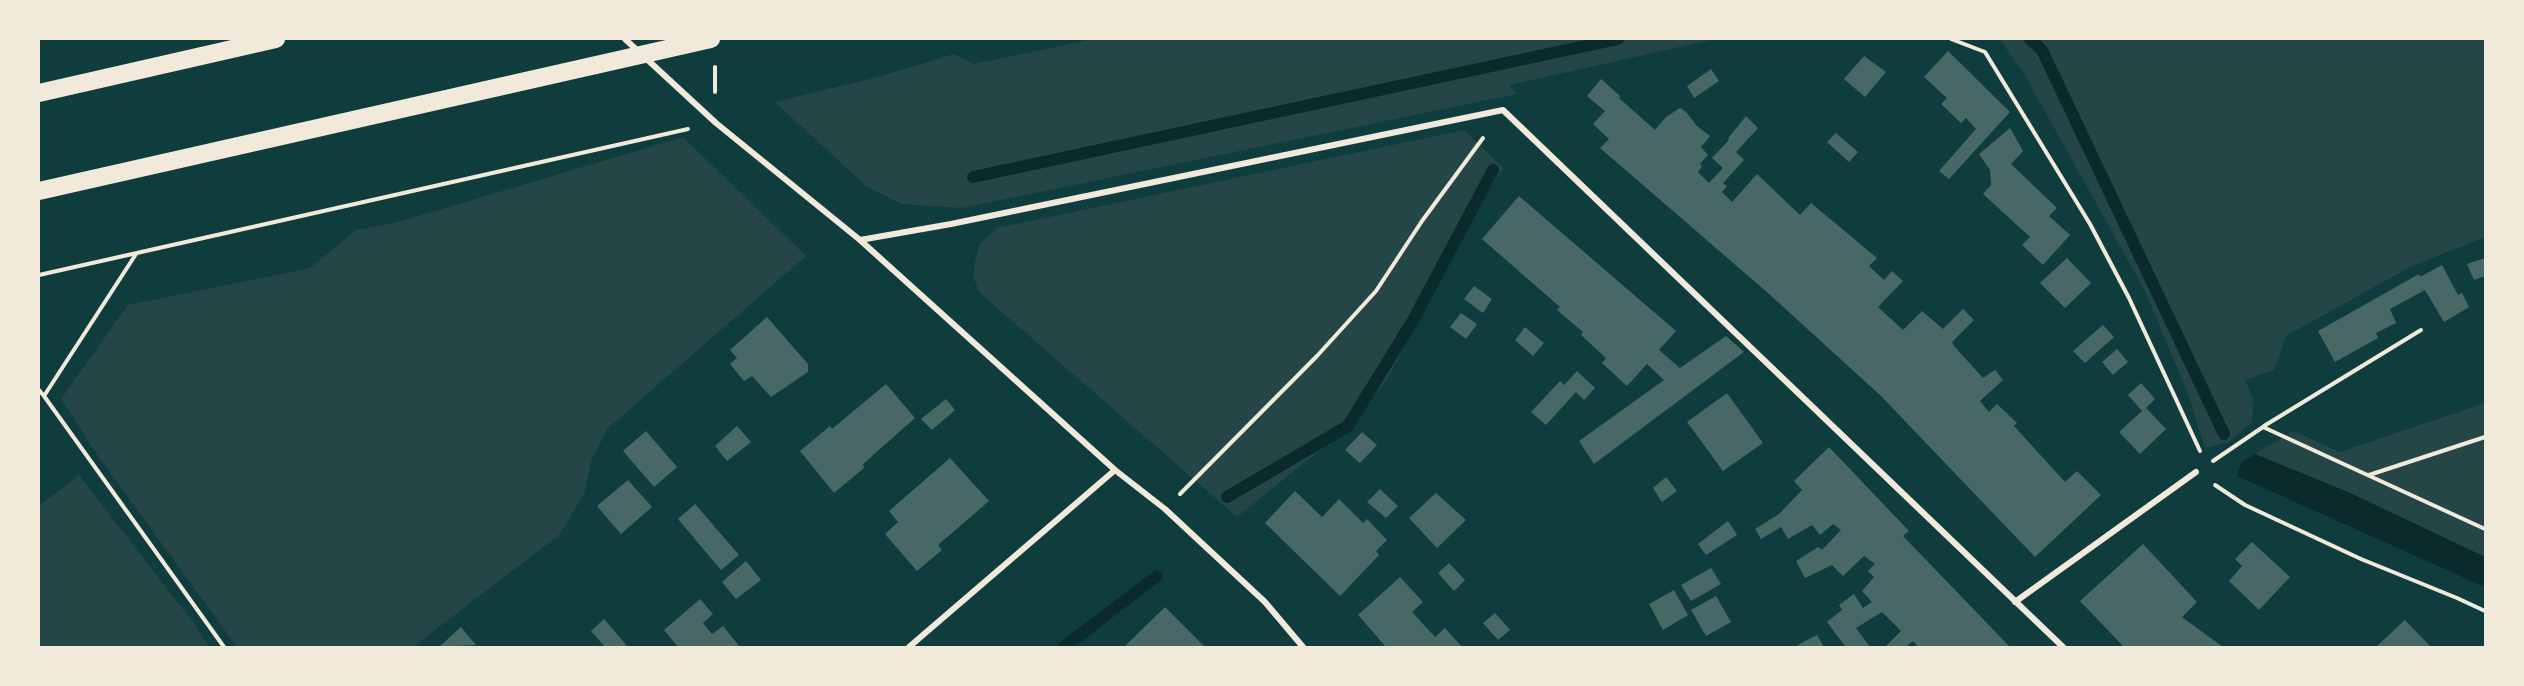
<!DOCTYPE html>
<style>
body{margin:0}
#map{position:relative;width:2524px;height:686px;overflow:hidden;background:#0f3d3e;font-family:"DejaVu Sans",sans-serif}
canvas{display:block}
.frame{position:absolute;inset:0;border:40px solid #f1e9da;pointer-events:none}
</style>
<div id="map">
<canvas width="2524" height="686"></canvas>
<div class="frame"></div>
</div>
<script>
const c = document.querySelector('canvas').getContext('2d');
c.lineJoin = 'round';
function fill(path, color) {
  c.fillStyle = color;
  c.fill(path, 'evenodd');
}
function shape(rows) {
  const path = new Path2D();
  for (const r of rows) {
    path.moveTo(r[0], r[1]);
    for (let i = 2; i < r.length; i += 2) path.lineTo(r[i], r[i + 1]);
  }
  return path;
}
function strokePath(path, color, width, dash) {
  c.strokeStyle = color;
  c.lineWidth = width;
  c.lineCap = dash ? 'butt' : 'round';
  c.setLineDash(dash || []);
  c.stroke(path);
}
const green = shape([
 [1094,39,1715,39,1509,85,1517,94,962,208,902,204,866,186,775,102,878,77,954,54,974,64],
 [1999,39,2485,39,2485,237,2412,266,2286,336,2274,370,2245,380,2253,399,2252,422,2229,442,2205,448,2188,394,2146,293,2022,70],
 [1464,130,1503,168,1454,247,1387,380,1331,441,1237,517,979,292,973,276,975,261,980,244,997,228],
 [683,137,806,256,608,428,592,459,584,494,559,535,413,647,237,647,98,456,61,399,128,305,310,268,356,230,395,223],
 [2485,403,2485,557,2350,493,2255,454,2293,431,2340,452],
 [79,475,196,626,209,647,39,647,39,506]
]);
const water = shape([
 [2255,454,2350,493,2485,557,2485,587,2237,476,2241,463]
]);
const stream = shape([
 [2030,39,2042,50,2224,434],
 [973,177,1618,39],
 [1227,497,1348,426,1412,322,1493,170],
 [1064,647,1157,576]
]);
const building = shape([
 [1948,51,2010,112,1949,179,1939,171,1976,129,1966,118,1961,123,1941,104,1947,98,1924,77],
 [1864,56,1886,72,1865,97,1844,79],
 [1711,69,1719,81,1694,98,1687,86],
 [1601,79,1620,96,1619,98,1655,130,1666,117,1680,108,1686,112,1697,126,1710,136,1701,147,1708,155,1700,164,1702,166,1698,172,1709,183,1723,168,1712,158,1728,141,1729,137,1746,116,1758,128,1736,152,1744,160,1723,183,1727,186,1722,192,1732,202,1757,174,1800,215,1811,203,1877,258,1869,266,1884,280,1892,271,1903,281,1878,307,1903,330,1922,311,1943,329,1963,309,1974,320,1952,342,1954,346,1983,378,1995,370,2003,380,1980,401,1989,412,1997,404,2017,423,2014,426,2065,482,2077,471,2101,495,2035,557,1881,396,1768,293,1600,148,1609,139,1593,124,1605,111,1587,96],
 [2010,128,2023,151,2011,164,2057,208,2049,216,2070,235,2043,265,2022,245,2030,237,1983,194,1991,185,1990,170,1979,154],
 [1836,133,1858,152,1849,162,1827,142],
 [1519,196,1676,331,1659,350,1680,368,1726,336,1744,352,1594,464,1579,441,1664,380,1647,364,1627,386,1602,363,1606,358,1581,335,1583,332,1557,310,1560,307,1482,239],
 [2067,258,2091,283,2065,308,2040,283],
 [2485,258,2485,276,2474,280,2467,264],
 [2442,265,2458,295,2462,293,2469,307,2444,322,2425,290,2390,309,2396,323,2376,333,2378,338,2335,362,2318,331,2419,274,2420,277],
 [1474,286,1492,299,1483,313,1464,299],
 [1461,313,1477,324,1466,339,1450,327],
 [767,317,808,364,808,372,771,397,752,376,744,381,730,364,737,358,730,350],
 [2103,325,2114,337,2085,363,2073,351],
 [1525,327,1544,343,1533,356,1515,340],
 [2117,349,2128,362,2113,375,2102,362],
 [1577,371,1595,388,1584,400,1576,392,1546,425,1531,412,1560,381,1564,385],
 [2141,383,2155,399,2146,408,2166,429,2140,454,2119,432,2142,411,2128,395],
 [886,384,915,418,863,464,864,468,834,493,800,451,830,426,832,429],
 [1727,393,1763,443,1723,471,1687,422],
 [946,399,955,410,932,430,921,419],
 [737,426,751,442,727,461,715,446],
 [646,431,677,467,654,487,623,451],
 [1362,432,1377,445,1360,463,1345,450],
 [1829,447,1909,531,1903,536,2010,647,1918,647,1913,641,1906,647,1885,647,1901,631,1882,612,1856,628,1870,647,1845,646,1827,622,1842,610,1839,605,1854,594,1863,608,1872,602,1862,591,1874,577,1868,571,1875,564,1864,556,1843,576,1832,565,1805,578,1796,561,1818,547,1822,550,1841,530,1833,524,1820,535,1812,525,1788,539,1781,527,1761,539,1755,529,1779,514,1802,490,1794,481],
 [950,458,989,501,938,545,942,550,917,571,885,534,898,522,889,511],
 [1666,477,1677,491,1662,502,1653,488],
 [628,480,652,507,621,534,597,506],
 [1380,489,1398,506,1386,518,1367,502],
 [1295,491,1322,517,1339,499,1363,523,1367,519,1387,540,1376,551,1379,555,1340,596,1265,523],
 [1436,493,1466,520,1437,548,1409,518],
 [695,504,739,555,721,570,678,519],
 [1728,521,1737,535,1706,555,1698,544],
 [2252,542,2290,577,2259,610,2229,581,2242,566,2235,559],
 [2143,544,2197,602,2182,617,2223,647,2124,647,2080,601],
 [746,561,761,580,736,599,722,582],
 [1449,563,1465,580,1454,591,1438,573],
 [1711,568,1721,584,1691,601,1681,585],
 [1400,577,1423,602,1412,612,1435,637,1445,628,1462,647,1386,647,1358,615],
 [1674,590,1688,615,1663,630,1649,604],
 [1716,596,1731,622,1706,636,1691,610],
 [700,599,713,614,703,623,712,634,723,626,740,647,678,647,664,630],
 [1165,607,1205,647,1124,647],
 [1495,613,1510,630,1498,640,1483,623],
 [604,619,628,647,605,647,591,631],
 [2405,620,2431,647,2376,647],
 [461,627,476,645,439,647],
 [1817,635,1824,647,1795,647,1805,641]
]);
const path = shape([
 [1951,39,1985,52,2090,224,2129,298,2200,451],
 [715,67,715,92],
 [39,275,688,129],
 [39,390,44,396,136,254],
 [44,396,224,647],
 [2264,426,2421,330],
 [2213,461,2263,427,2485,529],
 [2369,475,2485,437],
 [2215,485,2245,505,2361,559,2457,598,2485,611],
 [1180,494,1317,356,1376,291,1422,221,1483,138]
]);
const minor = shape([
 [625,39,716,123,860,240,1115,470,1165,509,1265,602,1303,647],
 [860,240,951,224,1503,110,2063,647],
 [2015,602,2196,472],
 [909,647,1115,470]
]);
const motorway = shape([
 [39,93,276,39],
 [39,191,711,39]
]);
fill(green, '#244646');
fill(water, '#0a2a2b');
strokePath(stream, '#0a2a2b', 12);
fill(building, '#486865');
strokePath(path, '#f1e9da', 4);
strokePath(minor, '#f1e9da', 6);
strokePath(motorway, '#f1e9da', 18);
</script>
